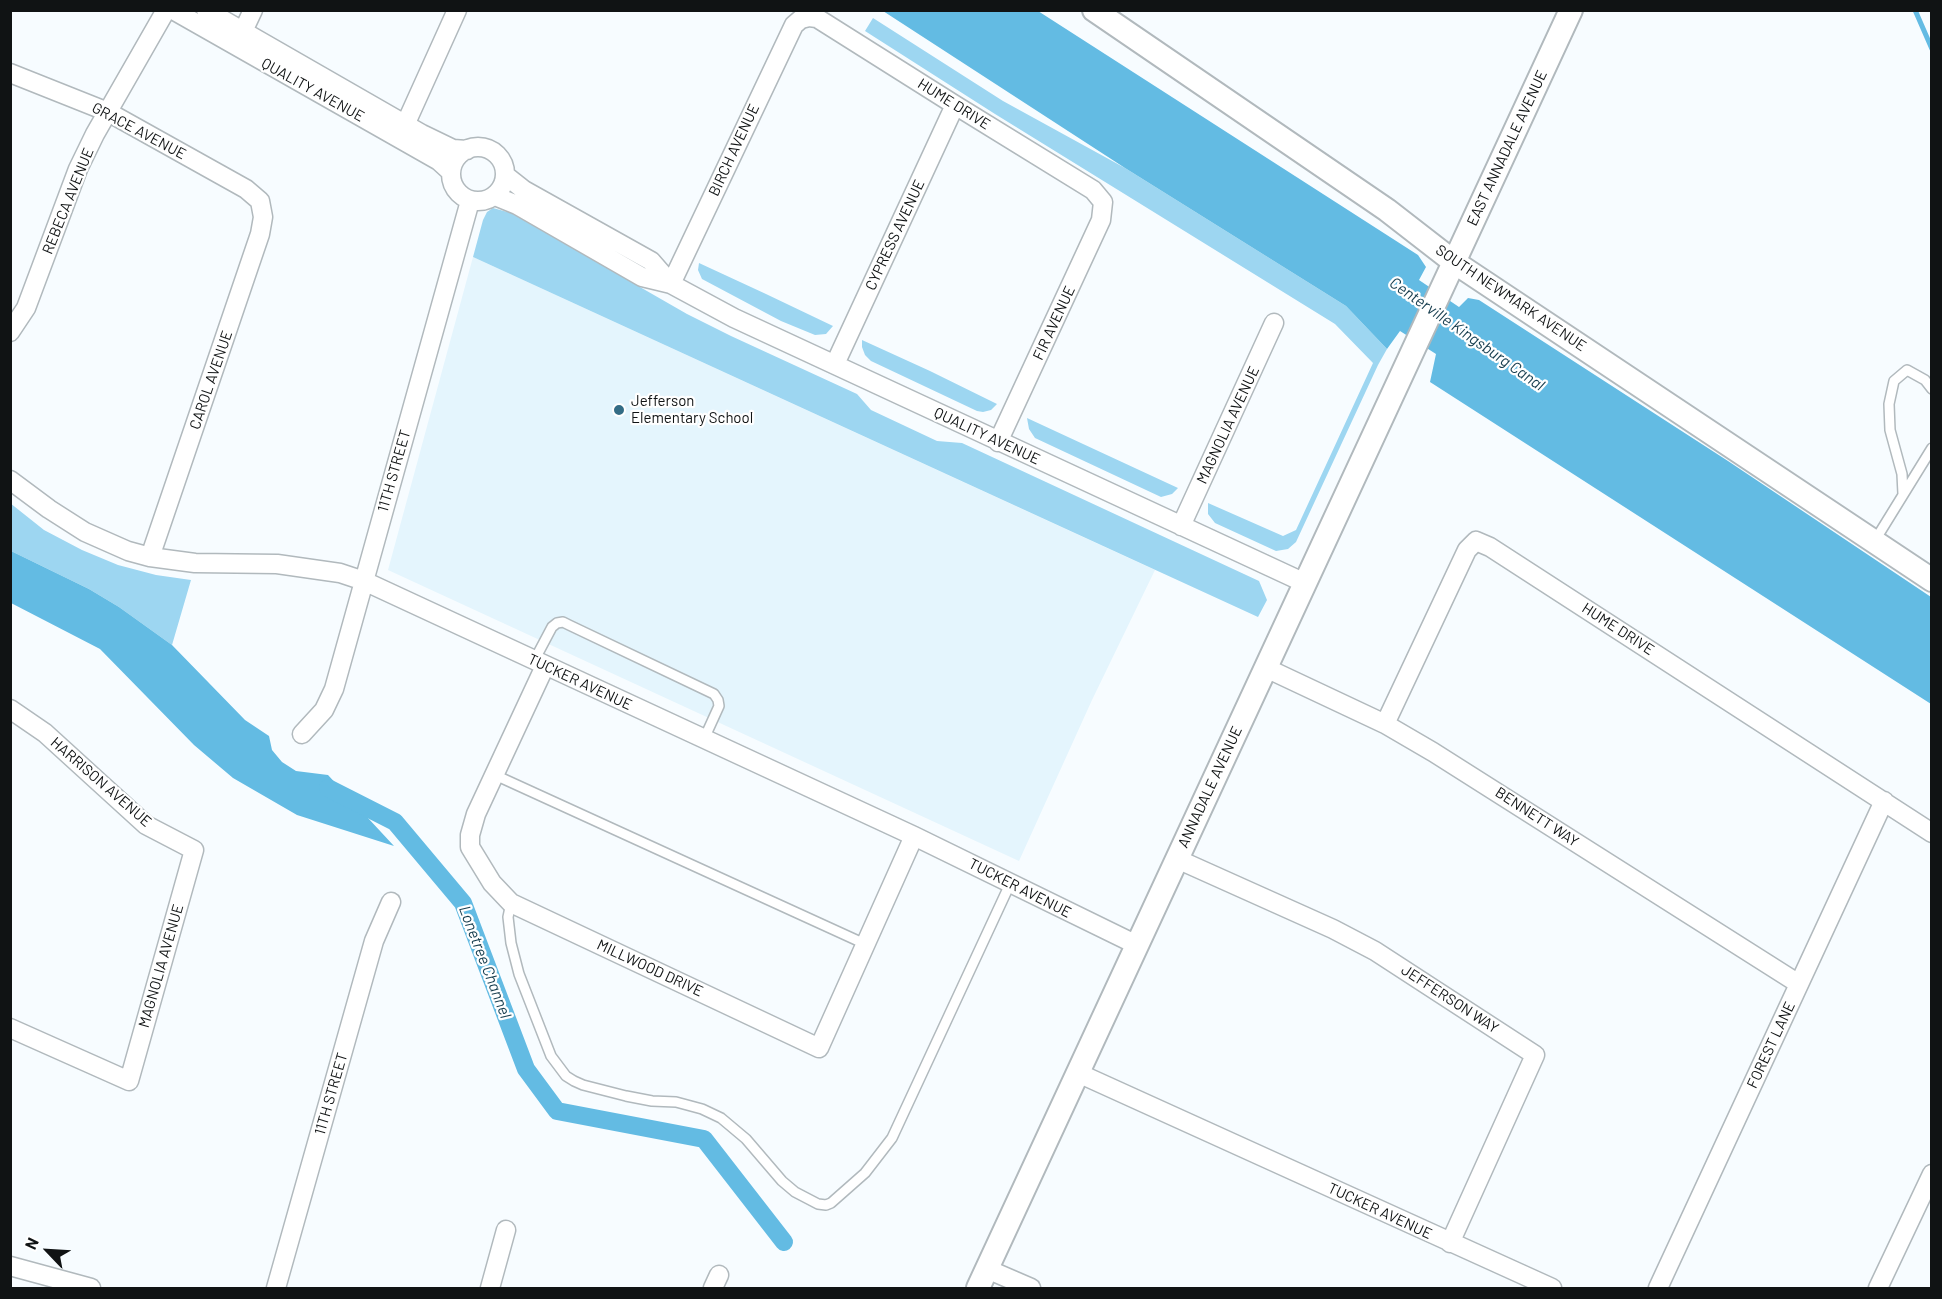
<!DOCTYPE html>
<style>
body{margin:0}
#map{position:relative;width:1942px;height:1299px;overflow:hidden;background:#f7fcff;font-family:Barlow,sans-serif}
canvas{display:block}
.frame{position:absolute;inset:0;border:12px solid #101314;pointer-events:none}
.north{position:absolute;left:18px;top:1221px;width:60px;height:60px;-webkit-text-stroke:4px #fff;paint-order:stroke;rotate:295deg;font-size:16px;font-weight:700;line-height:24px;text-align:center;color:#101314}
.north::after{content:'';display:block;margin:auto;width:21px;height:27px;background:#101314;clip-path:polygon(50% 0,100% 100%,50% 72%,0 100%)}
</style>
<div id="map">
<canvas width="1942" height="1299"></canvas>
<div class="frame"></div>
<div class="north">N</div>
</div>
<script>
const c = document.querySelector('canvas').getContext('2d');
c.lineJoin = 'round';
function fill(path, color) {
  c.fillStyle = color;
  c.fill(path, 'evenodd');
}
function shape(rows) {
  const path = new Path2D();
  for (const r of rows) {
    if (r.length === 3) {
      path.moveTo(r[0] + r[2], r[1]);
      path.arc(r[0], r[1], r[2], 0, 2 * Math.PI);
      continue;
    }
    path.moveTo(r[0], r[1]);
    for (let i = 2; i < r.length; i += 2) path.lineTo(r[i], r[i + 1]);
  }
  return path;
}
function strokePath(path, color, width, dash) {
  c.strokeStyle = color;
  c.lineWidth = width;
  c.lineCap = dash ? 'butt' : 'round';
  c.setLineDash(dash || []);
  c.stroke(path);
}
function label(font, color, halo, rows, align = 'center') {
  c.font = font + ' Barlow,sans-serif';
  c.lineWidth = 4.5;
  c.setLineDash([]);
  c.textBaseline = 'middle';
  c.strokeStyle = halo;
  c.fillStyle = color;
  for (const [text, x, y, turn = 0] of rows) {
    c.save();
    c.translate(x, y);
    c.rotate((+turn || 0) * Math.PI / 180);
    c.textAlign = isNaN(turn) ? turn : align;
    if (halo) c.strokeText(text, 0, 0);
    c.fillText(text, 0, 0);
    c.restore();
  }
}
const built = shape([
 [473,257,1155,570,1092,700,1019,861,388,570]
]);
const green = shape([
 [873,18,1003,101,1125,168,1346,306,1387,349,1378,365,1296,542,1288,549,1276,551,1215,523,1208,514,1208,503,1283,536,1296,530,1373,363,1335,324,995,114,865,31],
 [493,208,511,213,687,314,731,336,857,394,871,410,937,441,962,443,1259,581,1267,600,1258,617,473,257,483,220,487,212],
 [699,263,766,294,833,326,826,334,815,335,781,321,702,279,698,270],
 [862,340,930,371,997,404,991,410,983,412,977,411,871,361,865,355,862,347],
 [1027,418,1096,450,1178,488,1172,494,1161,497,1035,438,1029,429],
 [10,503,44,530,82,550,118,565,156,575,191,580,172,645,119,607,89,589,11,551]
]);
const water = shape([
 [883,11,1038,11,1418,255,1426,267,1419,280,1459,307,1468,298,1479,300,1728,461,1931,597,1931,704,1430,382,1436,354,1400,331,1387,349,1346,306,1125,168],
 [11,551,89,589,119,607,172,645,245,720,269,736,272,750,282,762,296,771,328,775,394,846,297,815,233,778,194,745,100,649,11,603]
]);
const stream = shape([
 [1915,10,1932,49]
]);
const canal = shape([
 [328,788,395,822,463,903,526,1069,557,1111,704,1139,784,1242]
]);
const service = shape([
 [1903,494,1902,474,1890,430,1889,404,1894,381,1907,370,1925,380,1932,389],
 [1874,542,1932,448],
 [534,661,552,627,557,623,563,622,569,625,714,694,718,700,719,706,704,739],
 [495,775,865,944],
 [511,903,508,917,511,943,519,974,551,1056,566,1076,574,1081,583,1085,626,1096,652,1101,676,1102,702,1109,721,1118,746,1139,782,1181,795,1192,818,1204,826,1205,831,1203,865,1173,892,1138,1010,884]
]);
const minor = shape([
 [173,10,439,161,451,172],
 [206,10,422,134,453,149,467,150],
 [238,42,253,10],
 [10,73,108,112,246,189,260,201,263,217,260,234,150,557],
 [401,134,457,10],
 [478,174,27],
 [505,175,524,190,651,261,671,284],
 [495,196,517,205,642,277,671,284,734,318,1305,583],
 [671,284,794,25,801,19,809,17,817,18,955,105,1093,190,1103,202,1101,220,998,442],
 [10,332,26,308,78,169,95,134,166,10],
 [835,364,955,105],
 [10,480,49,509,85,532,128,551,150,557,195,563,277,564,340,573,364,581,914,836,1137,945],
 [1181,526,1274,323],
 [545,666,476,814,470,835,470,847,492,883,511,903,819,1048,914,836],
 [1266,668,1385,724,1433,752,1799,984],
 [10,709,45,733,146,825,194,850,129,1081,10,1028],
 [1385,724,1467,550,1476,541,1490,547,1932,833],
 [302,734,324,710,334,689,470,201],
 [1177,859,1333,929,1375,951,1535,1055,1450,1243],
 [1078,1073,1552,1288],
 [10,1266,91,1288],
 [987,1269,1031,1288],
 [276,1288,374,941,391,902],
 [490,1288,506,1230],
 [713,1288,719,1275],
 [1658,1288,1884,801],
 [1878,1288,1932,1174]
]);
const tertiary = shape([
 [1094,10,1387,210,1454,262,1932,580],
 [978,1288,1571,10]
]);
const markers = [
 [619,410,6,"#336c85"]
];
const streetNames = [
 ["QUALITY AVENUE",313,90,29],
 ["HUME DRIVE",954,104,32],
 ["GRACE AVENUE",139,131,28],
 ["EAST ANNADALE AVENUE",1507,148,-65],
 ["BIRCH AVENUE",734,150,-65],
 ["REBECA AVENUE",68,201,-68],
 ["CYPRESS AVENUE",895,235,-65],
 ["SOUTH NEWMARK AVENUE",1511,298,34],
 ["FIR AVENUE",1054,323,-65],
 ["CAROL AVENUE",211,380,-71],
 ["MAGNOLIA AVENUE",1228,425,-65],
 ["QUALITY AVENUE",987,436,25],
 ["11TH STREET",394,471,-74],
 ["HUME DRIVE",1618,629,33],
 ["TUCKER AVENUE",580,682,25],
 ["HARRISON AVENUE",101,782,41],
 ["ANNADALE AVENUE",1210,787,-65],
 ["BENNETT WAY",1537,817,33],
 ["TUCKER AVENUE",1020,888,27],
 ["MAGNOLIA AVENUE",161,966,-74],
 ["MILLWOOD DRIVE",650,968,25],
 ["JEFFERSON WAY",1450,999,33],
 ["FOREST LANE",1771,1045,-65],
 ["11TH STREET",331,1094,-74],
 ["TUCKER AVENUE",1380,1211,25]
];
const poiNames = [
 ["Jefferson",631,401],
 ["Elementary School",631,418]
];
const waterNames = [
 ["Centerville Kingsburg Canal",1467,334,35],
 ["Lonetree Channel",485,962,69]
];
fill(built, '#e4f5fd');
fill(green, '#9dd6f1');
fill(water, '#63bbe3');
strokePath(stream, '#63bbe3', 5);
strokePath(canal, '#63bbe3', 18);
strokePath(service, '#b1b9bd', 12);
strokePath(minor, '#b1b9bd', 21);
strokePath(tertiary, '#b1b9bd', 26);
strokePath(service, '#fff', 9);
strokePath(minor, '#fff', 18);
strokePath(tertiary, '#fff', 22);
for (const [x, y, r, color] of markers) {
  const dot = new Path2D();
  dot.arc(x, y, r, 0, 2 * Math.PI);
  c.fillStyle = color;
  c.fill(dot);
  strokePath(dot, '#fff', 2);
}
label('15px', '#101314', '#fff', streetNames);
label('15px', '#101314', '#fff', poiNames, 'left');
label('italic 16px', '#153c4d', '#fff', waterNames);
</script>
